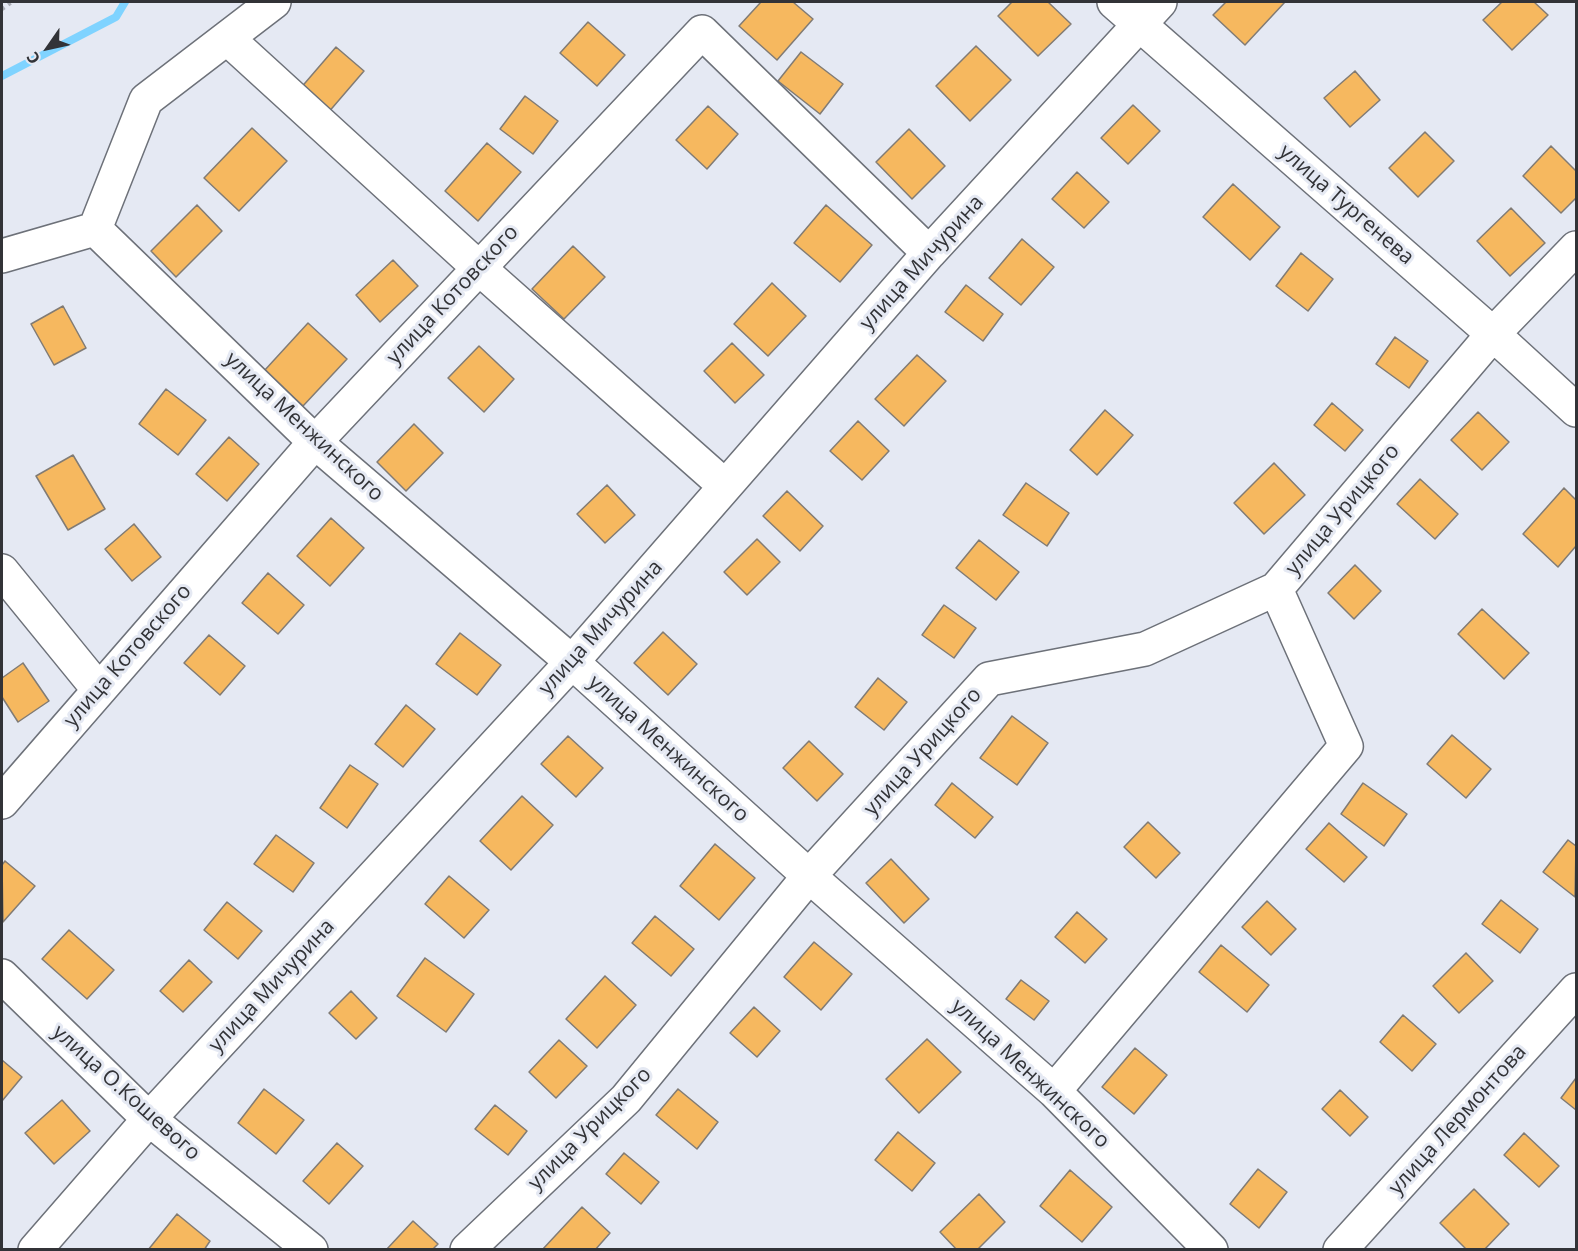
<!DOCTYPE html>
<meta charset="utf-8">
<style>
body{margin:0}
#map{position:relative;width:1578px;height:1251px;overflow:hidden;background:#e5e9f3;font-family:"Open Sans",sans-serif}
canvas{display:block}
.frame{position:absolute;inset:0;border:3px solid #323337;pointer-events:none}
.north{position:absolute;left:18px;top:18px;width:60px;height:60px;-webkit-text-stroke:4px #e5e9f3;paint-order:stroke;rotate:236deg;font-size:16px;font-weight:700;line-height:24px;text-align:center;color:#323337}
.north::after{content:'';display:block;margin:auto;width:21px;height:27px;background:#323337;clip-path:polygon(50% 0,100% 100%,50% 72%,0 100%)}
</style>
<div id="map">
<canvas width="1578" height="1251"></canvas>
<div class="frame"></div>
<div class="north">С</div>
</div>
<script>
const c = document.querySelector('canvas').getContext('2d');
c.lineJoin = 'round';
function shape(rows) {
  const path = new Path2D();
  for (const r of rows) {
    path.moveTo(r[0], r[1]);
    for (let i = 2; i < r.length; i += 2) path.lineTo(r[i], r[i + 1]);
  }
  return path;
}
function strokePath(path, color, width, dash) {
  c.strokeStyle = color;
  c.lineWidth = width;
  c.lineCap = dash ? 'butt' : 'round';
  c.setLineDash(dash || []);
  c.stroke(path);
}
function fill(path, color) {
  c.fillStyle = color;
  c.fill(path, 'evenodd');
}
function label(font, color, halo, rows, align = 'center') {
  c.font = font + ' "Open Sans",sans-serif';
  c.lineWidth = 6;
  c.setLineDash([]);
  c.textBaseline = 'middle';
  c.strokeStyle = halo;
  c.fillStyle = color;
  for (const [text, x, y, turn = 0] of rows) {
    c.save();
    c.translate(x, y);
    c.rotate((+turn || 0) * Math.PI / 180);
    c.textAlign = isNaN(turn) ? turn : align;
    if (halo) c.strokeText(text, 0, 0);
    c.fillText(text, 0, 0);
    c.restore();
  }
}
const stream = shape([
 [2,76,116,17,125,2]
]);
const building = shape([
 [761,2,793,2,813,19,777,60,739,26,761,2],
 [1012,2,1048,2,1071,24,1038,56,998,16,1012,2],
 [1226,2,1285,2,1245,45,1213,15,1226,2],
 [1502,2,1534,2,1548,15,1512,50,1483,20,1502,2],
 [588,22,625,55,597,86,560,53,588,22],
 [976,46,1011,80,970,121,936,86,976,46],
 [336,47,364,71,327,114,299,90,336,47],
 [801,52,843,84,820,114,778,81,801,52],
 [1355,71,1380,100,1350,127,1324,98,1355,71],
 [525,96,558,121,533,154,500,129,525,96],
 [1133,105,1160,131,1128,164,1101,138,1133,105],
 [708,106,738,134,707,169,676,140,708,106],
 [252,128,287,161,239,211,204,178,252,128],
 [909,129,945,166,912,199,876,162,909,129],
 [1425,132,1454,161,1418,197,1389,168,1425,132],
 [487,143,521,172,478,221,445,191,487,143],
 [1551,146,1576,171,1576,198,1561,213,1523,176,1551,146],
 [1077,172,1109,202,1084,228,1052,199,1077,172],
 [1233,184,1280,227,1250,260,1203,217,1233,184],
 [197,205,222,231,176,277,151,251,197,205],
 [826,205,872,245,840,282,794,243,826,205],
 [1511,208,1545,243,1510,276,1477,241,1511,208],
 [1022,239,1054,267,1021,305,989,278,1022,239],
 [573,246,605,277,564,319,532,289,573,246],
 [1301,253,1333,279,1308,311,1276,286,1301,253],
 [393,260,418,286,380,322,356,295,393,260],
 [772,283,806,316,768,356,734,324,772,283],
 [966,285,1003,314,983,341,945,312,966,285],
 [63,306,86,348,54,365,31,324,63,306],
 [308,323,347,359,303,406,264,371,308,323],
 [1395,337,1428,361,1409,388,1376,364,1395,337],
 [732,343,764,375,735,403,704,371,732,343],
 [479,346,514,379,484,412,448,378,479,346],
 [917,355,946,381,904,426,875,399,917,355],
 [166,389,206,420,178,455,139,424,166,389],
 [1332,403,1363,430,1345,451,1314,425,1332,403],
 [1105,410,1133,435,1097,475,1070,450,1105,410],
 [1478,412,1509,442,1482,470,1451,440,1478,412],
 [858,421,889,451,862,480,830,451,858,421],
 [414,424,443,453,406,491,377,462,414,424],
 [229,437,259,464,227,501,196,474,229,437],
 [73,455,105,509,68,530,36,476,73,455],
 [1274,463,1305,495,1264,534,1234,503,1274,463],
 [1420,479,1458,514,1435,539,1397,504,1420,479],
 [1026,483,1069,513,1047,546,1003,515,1026,483],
 [607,485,635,515,605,543,577,514,607,485],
 [1564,488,1576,500,1576,546,1558,567,1523,534,1564,488],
 [787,491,823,526,800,551,763,516,787,491],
 [331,518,364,548,330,586,297,556,331,518],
 [134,524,161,557,132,581,105,549,134,524],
 [757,539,780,562,747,595,724,572,757,539],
 [979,540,1019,572,996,600,956,568,979,540],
 [1355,565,1381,591,1354,619,1328,593,1355,565],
 [268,573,304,605,278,634,242,603,268,573],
 [944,605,976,628,954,658,922,635,944,605],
 [1482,609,1529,653,1504,679,1458,634,1482,609],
 [663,632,697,664,668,695,634,663,663,632],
 [460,633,501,665,477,695,436,664,460,633],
 [209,635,245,666,220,695,184,663,209,635],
 [23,663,49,701,18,722,2,697,2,678,23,663],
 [878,678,907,702,884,730,855,707,878,678],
 [406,705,435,729,403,767,375,744,406,705],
 [1012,716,1048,743,1017,785,980,758,1012,716],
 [1452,735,1491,769,1466,798,1427,764,1452,735],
 [568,736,603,768,576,797,541,764,568,736],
 [809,741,843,774,817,801,783,768,809,741],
 [350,765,378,784,347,828,320,808,350,765],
 [952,783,993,817,975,838,935,805,952,783],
 [1363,783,1407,814,1384,846,1341,814,1363,783],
 [522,796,553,825,511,870,480,841,522,796],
 [1148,822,1180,853,1156,878,1124,847,1148,822],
 [1329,823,1367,857,1344,882,1306,849,1329,823],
 [276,835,314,863,293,892,254,864,276,835],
 [1568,840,1576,846,1575,897,1543,872,1568,840],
 [715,844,755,878,719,920,680,886,715,844],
 [891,859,929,899,904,923,866,883,891,859],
 [5,861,35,886,3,922,2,865,5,861],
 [449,876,489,910,464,938,425,904,449,876],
 [1501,900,1538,929,1520,953,1482,924,1501,900],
 [1267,901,1296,929,1271,955,1242,927,1267,901],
 [227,902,262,931,238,959,204,930,227,902],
 [1077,912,1107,939,1085,963,1055,937,1077,912],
 [655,916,694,949,671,976,632,943,655,916],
 [69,930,114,970,87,999,42,959,69,930],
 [814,942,852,974,821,1010,784,977,814,942],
 [1221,945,1269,985,1247,1012,1199,972,1221,945],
 [1466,953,1493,981,1459,1013,1433,986,1466,953],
 [425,958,474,994,446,1032,397,996,425,958],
 [189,960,212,982,183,1012,160,991,189,960],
 [605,976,636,1005,597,1048,566,1019,605,976],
 [1021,980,1049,1001,1034,1020,1006,999,1021,980],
 [351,991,377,1018,356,1039,329,1013,351,991],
 [754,1007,780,1031,757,1057,730,1033,754,1007],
 [1403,1015,1436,1044,1412,1071,1380,1042,1403,1015],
 [927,1039,961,1072,919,1113,886,1079,927,1039],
 [559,1040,587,1066,556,1098,529,1072,559,1040],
 [1135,1048,1167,1075,1134,1114,1102,1087,1135,1048],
 [2,1060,22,1077,2,1101,2,1060],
 [1576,1078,1576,1110,1561,1098,1576,1078],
 [264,1089,304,1120,276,1154,238,1123,264,1089],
 [678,1089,718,1122,697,1149,656,1115,678,1089],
 [1340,1090,1368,1117,1350,1136,1322,1109,1340,1090],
 [62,1100,90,1131,54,1164,25,1133,62,1100],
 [495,1105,527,1131,508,1155,475,1129,495,1105],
 [898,1132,935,1163,912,1191,875,1160,898,1132],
 [1524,1133,1559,1166,1539,1187,1504,1155,1524,1133],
 [337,1143,363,1166,329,1204,303,1181,337,1143],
 [624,1153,659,1182,641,1204,606,1174,624,1153],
 [1258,1169,1287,1192,1259,1228,1230,1204,1258,1169],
 [1070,1170,1112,1207,1082,1242,1040,1206,1070,1170],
 [1474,1189,1509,1224,1484,1250,1467,1250,1440,1223,1474,1189],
 [979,1194,1005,1222,977,1250,957,1250,940,1232,979,1194],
 [582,1207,610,1233,595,1250,542,1250,582,1207],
 [177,1214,210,1241,204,1250,148,1250,177,1214],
 [413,1221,438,1244,432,1250,386,1250,413,1221]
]);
const path = shape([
 [2,9,12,2]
]);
const minor = shape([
 [1114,2,1493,334,1576,410],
 [227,38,479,268,725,486],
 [95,229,315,442,572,662,809,876,1054,1091,1211,1250],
 [2,256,95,229,146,100,274,2],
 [2,571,99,690],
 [2,802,315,442,702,32,929,253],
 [2,976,149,1119,311,1250],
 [1054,1091,1346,746,1276,589],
 [35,1250,149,1119,572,662,929,253,1160,2],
 [467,1250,626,1099,809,876,989,679,1145,649,1276,589,1493,334,1576,248],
 [1340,1250,1576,990]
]);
const streetNames = [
 ["улица Тургенева",1346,205,41],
 ["улица Мичурина",922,263,-48],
 ["улица Котовского",453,295,-47],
 ["улица Менжинского",304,427,43],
 ["улица Урицкого",1343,510,-50],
 ["улица Мичурина",601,628,-48],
 ["улица Котовского",128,656,-49],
 ["улица Менжинского",668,749,42],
 ["улица Урицкого",923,752,-48],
 ["улица Мичурина",272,986,-47],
 ["улица Менжинского",1030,1074,43],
 ["улица О.Кошевого",126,1093,42],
 ["улица Лермонтова",1458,1120,-48],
 ["улица Урицкого",590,1129,-45]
];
strokePath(stream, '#7fd3ff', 8);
fill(building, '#f6b85f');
strokePath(building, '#817b74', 1.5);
strokePath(minor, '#6d7179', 36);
strokePath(path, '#a9acb4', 4, [3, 4.5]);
strokePath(minor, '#fff', 33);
label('21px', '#323337', '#e5e9f3', streetNames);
</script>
